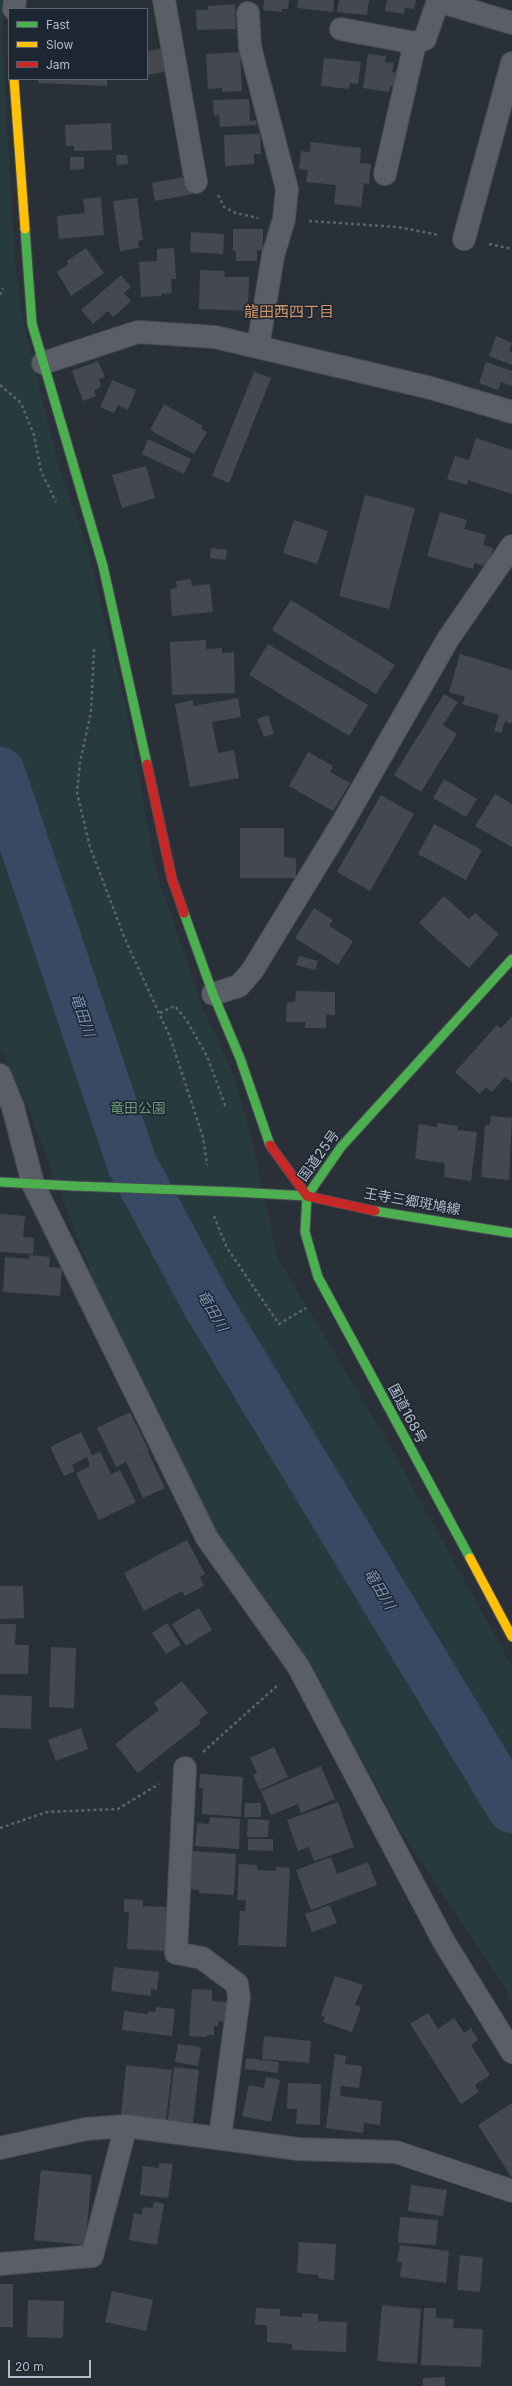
<!DOCTYPE html>
<meta charset="utf-8">
<style>
body{margin:0}
#map{position:relative;width:512px;height:2386px;overflow:hidden;background:#2a3038;font-family:Inter,sans-serif}
canvas{display:block}
.legend{position:absolute;left:8px;top:8px;width:140px;height:72px;box-sizing:border-box;background:#1d2633;border:1px solid #59626f;margin:0;padding:5px 7px;list-style:none;font-size:12px;color:#b4bcc9}
.legend li{display:flex;align-items:center;gap:8px;height:20px}
.legend b{width:20px;border:1px solid #59626f}
.scale{position:absolute;left:8px;top:2360px;width:83px;height:18px;box-sizing:border-box;border:2px solid #b4bcc9;border-top:0;padding-left:5px;font-size:12px;line-height:14px;white-space:nowrap;color:#b4bcc9;-webkit-text-stroke:3px #1d2633;paint-order:stroke}
</style>
<div id="map">
<canvas width="512" height="2386"></canvas>
<ul class="legend">
<li><b style="height:5px;background:#4caf50"></b>Fast</li>
<li><b style="height:5px;background:#ffc107"></b>Slow</li>
<li><b style="height:5px;background:#c62828"></b>Jam</li>
</ul>
<div class="scale">20 m</div>
</div>
<script>
const c = document.querySelector('canvas').getContext('2d');
c.lineJoin = 'round';
function fill(path, color) {
  c.fillStyle = color;
  c.fill(path, 'evenodd');
}
function shape(rows) {
  const path = new Path2D();
  for (const r of rows) {
    path.moveTo(r[0], r[1]);
    for (let i = 2; i < r.length; i += 2) path.lineTo(r[i], r[i + 1]);
  }
  return path;
}
function strokePath(path, color, width, dash) {
  c.strokeStyle = color;
  c.lineWidth = width;
  c.lineCap = dash ? 'butt' : 'round';
  c.setLineDash(dash || []);
  c.stroke(path);
}
function label(font, color, halo, rows, align = 'center') {
  c.font = font + ' Inter,"Noto Sans JP",sans-serif';
  c.lineWidth = 3;
  c.setLineDash([]);
  c.textBaseline = 'middle';
  c.strokeStyle = halo;
  c.fillStyle = color;
  for (const [text, x, y, turn = 0] of rows) {
    c.save();
    c.translate(x, y);
    c.rotate((+turn || 0) * Math.PI / 180);
    c.textAlign = isNaN(turn) ? turn : align;
    if (halo) c.strokeText(text, 0, 0);
    c.fillText(text, 0, 0);
    c.restore();
  }
}
const green = shape([
 [0,0,4,0,2,37,15,262,21,313,59,467,87,545,127,713,156,871,202,1006,235,1078,251,1137,278,1258,386,1439,512,1666,512,2005,505,1988,397,1824,298,1644,216,1530,96,1287,29,1110,0,1047]
]);
const river = shape([
 [0,772,132,1164,206,1302,512,1808]
]);
const building = shape([
 [264,0,289,0,288,9,282,9,282,12,263,10],
 [298,0,334,0,333,12,297,8],
 [339,0,369,0,367,15,337,12],
 [387,0,416,0,414,9,405,8,404,14,385,11],
 [235,4,236,29,197,30,196,10,208,10,208,6],
 [166,48,169,71,147,75,147,51],
 [240,52,242,91,222,92,222,88,208,89,206,54],
 [368,54,386,56,385,62,394,63,392,72,396,73,394,86,390,86,389,92,363,88],
 [324,58,361,62,358,84,350,83,349,89,321,86],
 [38,79,107,79,107,86,38,83],
 [249,99,250,121,256,120,257,125,220,127,219,115,214,116,213,100],
 [111,123,112,150,74,151,74,146,66,146,65,125],
 [260,134,261,154,254,154,254,164,225,166,224,135],
 [311,142,361,148,360,163,371,164,369,184,364,183,361,207,334,204,336,185,306,182,308,170,299,169,301,151,310,152],
 [116,155,127,155,128,164,117,165],
 [70,157,84,157,84,169,70,170],
 [184,177,185,185,191,184,193,194,155,201,152,183],
 [101,197,104,235,59,239,57,216,85,213,83,199],
 [137,198,143,240,138,241,139,248,120,251,113,201],
 [233,229,263,229,263,251,257,250,257,261,236,261,236,251,233,251],
 [191,232,224,234,223,254,190,252],
 [86,248,104,273,71,296,57,272,68,264,67,261],
 [174,248,176,279,171,279,172,293,161,294,161,296,141,297,139,262,157,261,157,249],
 [200,270,225,271,224,277,249,277,248,311,199,309],
 [121,275,131,287,124,293,131,301,113,317,108,311,93,324,81,310],
 [496,336,512,343,509,351,512,352,512,365,489,356],
 [98,361,105,377,99,379,101,387,94,390,96,396,83,401,72,371],
 [486,362,512,371,512,386,501,382,498,390,479,383],
 [254,372,271,378,229,483,212,476],
 [112,380,136,390,128,410,118,405,114,413,100,407],
 [164,404,203,426,201,429,207,432,194,454,150,430],
 [476,438,512,450,512,494,468,480,467,485,447,479,455,456,469,460],
 [148,439,191,459,184,474,142,454],
 [146,466,155,498,122,508,112,475],
 [365,495,415,508,389,609,339,596],
 [440,512,467,520,464,529,486,535,483,545,493,548,488,567,475,563,473,569,427,556],
 [294,520,328,531,317,564,283,553],
 [211,548,227,550,226,560,210,558],
 [191,579,192,586,210,584,213,612,172,616,170,589,177,588,176,581],
 [291,600,395,665,376,694,272,630],
 [206,640,206,649,222,648,222,653,234,652,235,693,172,695,170,642],
 [268,644,368,705,349,736,249,675],
 [460,654,512,670,512,720,511,724,505,721,501,733,494,731,499,715,462,704,465,697,449,692],
 [444,694,458,702,443,725,457,734,421,792,394,775],
 [238,698,241,717,212,722,218,753,234,750,239,778,190,787,175,704,193,700,193,706],
 [268,715,274,734,264,737,257,719],
 [308,752,333,766,330,772,350,783,333,811,289,786],
 [444,779,477,799,466,817,433,798],
 [495,794,512,804,512,847,475,826],
 [381,795,414,814,370,891,337,872],
 [434,824,482,850,466,880,418,854],
 [240,828,284,828,284,857,296,858,296,878,240,878],
 [444,896,469,919,475,913,499,934,469,968,419,923],
 [314,908,333,920,329,926,353,941,338,965,295,938],
 [299,956,318,961,315,970,296,965],
 [296,991,335,992,335,1015,326,1015,326,1028,305,1028,305,1022,286,1022,287,1002,295,1002],
 [512,1016,512,1082,505,1077,492,1092,486,1087,480,1094,455,1072,497,1025,501,1028],
 [491,1116,512,1118,509,1180,481,1177,485,1125,490,1125],
 [437,1123,458,1126,457,1130,477,1132,471,1181,444,1177,445,1163,415,1159,419,1124,437,1127],
 [0,1214,25,1216,23,1237,34,1238,33,1254,0,1252],
 [30,1255,50,1257,49,1267,62,1268,60,1296,3,1292,5,1257,29,1259],
 [130,1412,149,1451,116,1467,97,1428],
 [81,1432,92,1455,100,1452,111,1474,83,1488,76,1473,90,1466,87,1457,72,1465,75,1471,64,1476,50,1447],
 [148,1452,165,1488,143,1498,126,1462],
 [120,1470,136,1502,99,1520,83,1488],
 [187,1540,205,1574,200,1577,204,1586,185,1596,182,1591,144,1611,124,1573],
 [0,1586,23,1586,24,1618,0,1619],
 [199,1608,212,1630,186,1646,172,1624],
 [167,1623,181,1645,166,1654,152,1633],
 [0,1624,16,1624,15,1645,29,1645,28,1674,0,1674],
 [51,1647,76,1648,74,1708,49,1707],
 [182,1681,208,1713,199,1720,201,1723,138,1773,115,1744,159,1710,154,1703],
 [0,1695,32,1696,31,1729,0,1728],
 [81,1728,88,1749,56,1761,48,1740],
 [274,1747,288,1777,260,1790,253,1775,257,1773,250,1758],
 [321,1766,335,1799,301,1813,298,1804,271,1815,261,1791],
 [200,1774,243,1777,241,1817,202,1814,203,1788,199,1788],
 [338,1802,354,1847,314,1861,309,1847,298,1851,287,1820],
 [245,1803,261,1803,261,1817,244,1817],
 [210,1817,240,1819,239,1849,195,1846,197,1823,209,1824],
 [248,1819,269,1820,268,1837,247,1837],
 [248,1839,273,1839,273,1851,248,1850],
 [193,1851,236,1854,234,1895,199,1893,199,1890,190,1889],
 [331,1857,337,1874,368,1862,377,1885,311,1910,296,1870],
 [239,1864,257,1865,257,1870,276,1871,276,1867,290,1868,286,1947,238,1945,240,1911,245,1911,246,1900,237,1900],
 [124,1899,143,1900,143,1906,169,1907,166,1951,127,1949,129,1912,124,1912],
 [330,1905,337,1923,312,1932,305,1914],
 [114,1967,159,1972,157,1990,151,1989,151,1996,111,1991],
 [335,1976,363,1985,355,2005,361,2007,352,2032,323,2022,325,2017,321,2015],
 [192,1989,212,1990,212,2001,227,2002,225,2022,218,2021,218,2026,214,2026,214,2035,207,2035,207,2037,189,2036],
 [156,2007,175,2009,172,2036,122,2030,124,2011,148,2014,148,2011,155,2012],
 [428,2013,438,2029,454,2018,464,2033,471,2028,478,2040,471,2045,490,2075,475,2085,479,2092,461,2104,410,2024],
 [264,2036,311,2041,309,2063,262,2059],
 [178,2044,201,2047,198,2066,175,2062],
 [335,2054,346,2056,345,2064,362,2066,359,2088,341,2086,340,2096,382,2101,380,2125,364,2123,363,2133,326,2128],
 [246,2058,279,2062,278,2073,245,2069],
 [126,2065,172,2070,166,2120,121,2116],
 [174,2067,199,2070,193,2123,168,2120],
 [266,2077,280,2080,271,2122,242,2116,249,2085,264,2088],
 [288,2083,321,2084,320,2125,296,2124,297,2109,287,2109],
 [512,2103,512,2178,478,2125],
 [159,2163,173,2164,168,2198,140,2195,143,2166,159,2168],
 [41,2170,92,2175,85,2245,34,2240],
 [411,2185,447,2190,443,2216,408,2211],
 [154,2202,164,2204,157,2245,129,2240,134,2213,142,2215,143,2207,153,2208],
 [400,2217,438,2220,436,2245,398,2243],
 [299,2242,336,2244,334,2280,318,2278,318,2275,297,2273],
 [400,2245,449,2251,446,2283,400,2277,402,2262,397,2262],
 [460,2255,483,2258,480,2292,457,2290],
 [0,2284,13,2284,13,2327,0,2327],
 [112,2291,153,2300,146,2331,105,2322],
 [28,2300,64,2301,63,2338,27,2337],
 [382,2305,421,2309,417,2364,377,2361],
 [256,2308,280,2309,280,2316,302,2317,302,2313,318,2314,318,2321,347,2322,346,2352,292,2350,292,2344,267,2342,267,2325,255,2325],
 [424,2308,436,2308,436,2318,454,2319,453,2328,483,2329,481,2367,421,2365],
 [445,2377,445,2386,423,2386,423,2378]
]);
const path = shape([
 [218,195,224,207,236,213,258,218],
 [309,221,398,227,439,235],
 [489,244,512,249],
 [0,295,3,288],
 [0,385,21,403,34,435,41,471,56,502],
 [94,649,91,712,80,762,77,793,90,847,125,939,170,1037,203,1137,207,1165],
 [160,1013,175,1006,187,1021,207,1056,225,1105,228,1104],
 [214,1216,227,1248,279,1324,306,1308],
 [203,1752,279,1684],
 [0,1828,47,1812,118,1809,159,1784]
]);
const street = shape([
 [164,0,196,182],
 [14,9,15,0],
 [248,13,250,47,287,189,284,219,273,256,258,346],
 [341,29,415,43,425,39,438,1,512,23],
 [385,174,415,43],
 [464,239,512,63],
 [43,363,138,332,215,337,431,388,512,412],
 [213,994,239,986,252,971,343,822,448,639,512,546],
 [0,1075,13,1107,33,1184,207,1538,298,1666,444,1942,512,2052],
 [185,1768,176,1953,202,1958,237,1984,239,1997,220,2137],
 [0,2148,86,2129,126,2126,298,2149,396,2152,512,2191],
 [0,2264,92,2256,126,2126]
]);
const fast = shape([
 [25,229,32,324,103,566,147,764],
 [184,913,213,994,240,1058,270,1145],
 [0,1182,74,1186],
 [236,1192,307,1196],
 [307,1196,305,1232,318,1277,470,1558],
 [307,1196,341,1147,512,959],
 [375,1211,512,1233]
]);
const slow = shape([
 [14,79,25,229],
 [470,1558,512,1637]
]);
const jam = shape([
 [147,764,172,879,184,913],
 [270,1145,307,1196,375,1211]
]);
const fastBridge = shape([
 [74,1186,236,1192]
]);
const parkNames = [
 ["竜田公園",138,1109]
];
const streetNames = [
 ["国道25号",319,1156,-54],
 ["王寺三郷斑鳩線",412,1202,10],
 ["国道168号",407,1414,62]
];
const neighbourhoodNames = [
 ["龍田西四丁目",289,312]
];
const waterNames = [
 ["竜田川",82,1015,71],
 ["竜田川",212,1311,60],
 ["竜田川",379,1589,59]
];
fill(green, '#273a3e');
strokePath(river, '#384963', 50);
fill(building, '#444950');
strokePath(street, '#484c53', 24);
strokePath(fast, '#484c53', 11);
strokePath(slow, '#484c53', 11);
strokePath(jam, '#484c53', 11);
strokePath(path, '#5d636a', 2.5, [3, 3]);
strokePath(street, '#5a5e66', 22);
strokePath(fast, '#4caf50', 9);
strokePath(slow, '#ffc107', 9);
strokePath(jam, '#c62828', 9);
strokePath(fastBridge, '#474c53', 11, []);
strokePath(fastBridge, '#4caf50', 9);
label('14px', '#6b9a76', '#1d2633', parkNames);
label('14px', '#b4bcc9', '#1d2633', streetNames);
label('15px', '#d59563', '#1d2633', neighbourhoodNames);
label('italic 15px', '#7c92b1', '#1d2633', waterNames);
</script>
